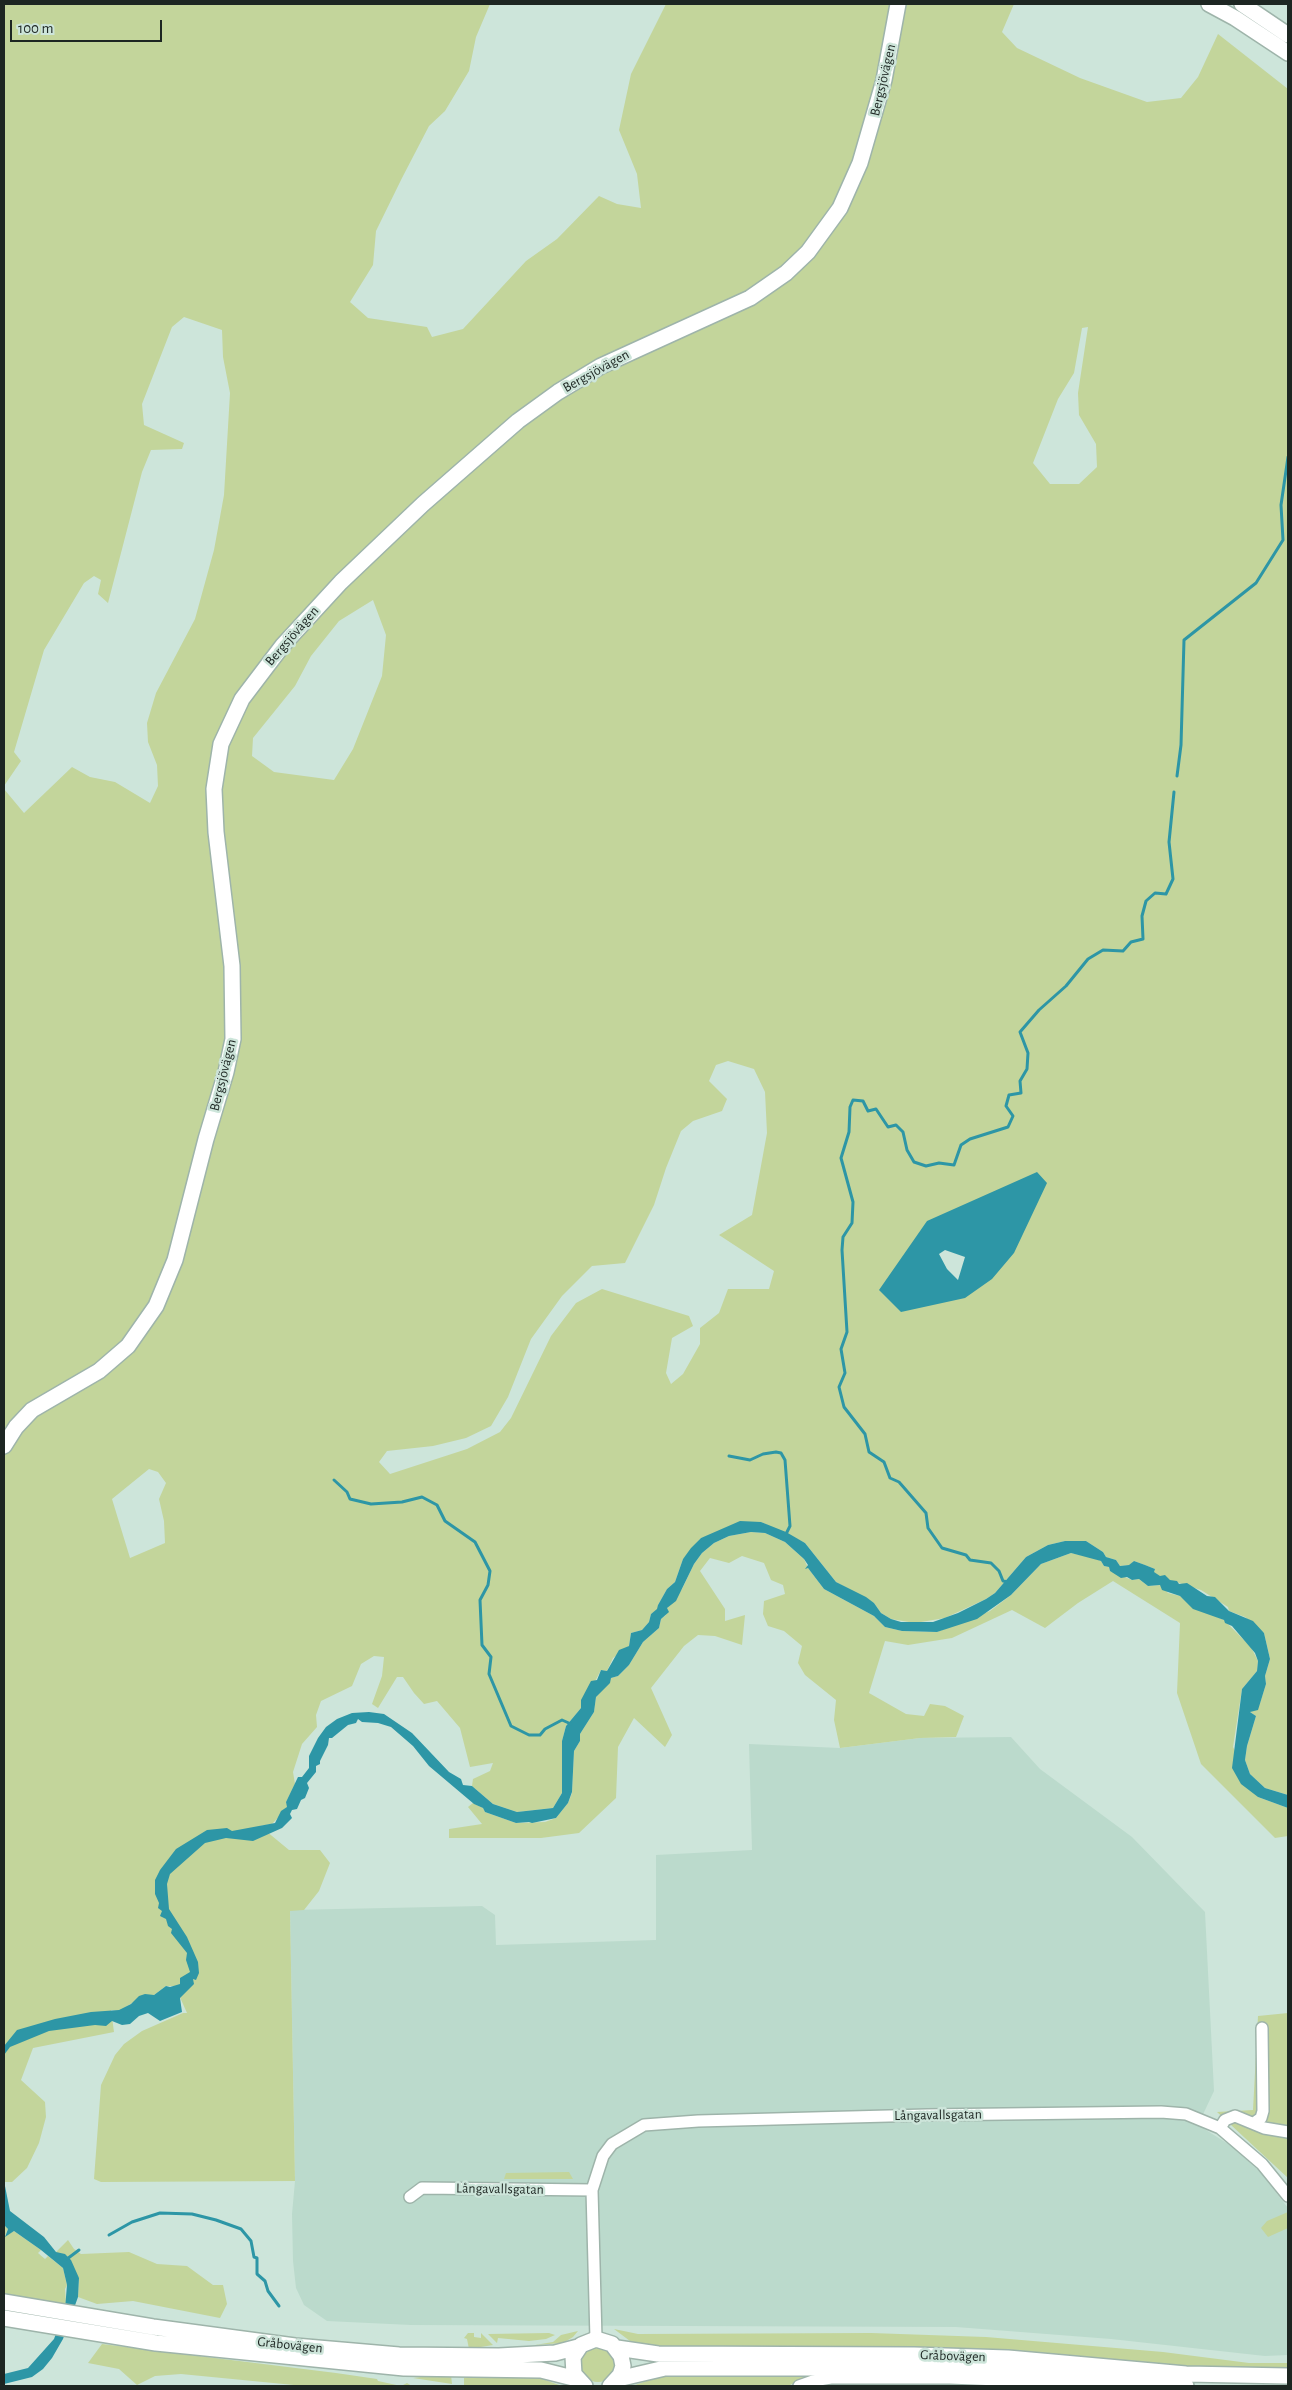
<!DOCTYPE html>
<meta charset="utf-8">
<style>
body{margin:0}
#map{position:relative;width:1292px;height:2390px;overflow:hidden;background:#cde5da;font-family:"Alegreya Sans",sans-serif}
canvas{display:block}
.frame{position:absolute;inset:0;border:5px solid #1d2622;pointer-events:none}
.scale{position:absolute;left:10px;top:20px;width:152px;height:22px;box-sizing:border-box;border:2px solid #1d2622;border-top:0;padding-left:6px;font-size:15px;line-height:18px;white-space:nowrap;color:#1d2622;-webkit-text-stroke:4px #cde5da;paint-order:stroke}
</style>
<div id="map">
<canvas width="1292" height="2390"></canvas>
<div class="frame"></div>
<div class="scale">100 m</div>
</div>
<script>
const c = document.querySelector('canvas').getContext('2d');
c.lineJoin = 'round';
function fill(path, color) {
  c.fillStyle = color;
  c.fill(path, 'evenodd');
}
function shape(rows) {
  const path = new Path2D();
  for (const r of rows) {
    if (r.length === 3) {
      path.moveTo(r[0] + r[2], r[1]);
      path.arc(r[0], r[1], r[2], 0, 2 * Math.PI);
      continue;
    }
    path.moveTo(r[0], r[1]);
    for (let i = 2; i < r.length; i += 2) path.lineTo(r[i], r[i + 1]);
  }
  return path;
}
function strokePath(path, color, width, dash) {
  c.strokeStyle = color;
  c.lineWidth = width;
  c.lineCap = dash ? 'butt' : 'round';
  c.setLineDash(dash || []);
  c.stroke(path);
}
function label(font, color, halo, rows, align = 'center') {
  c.font = font + ' "Alegreya Sans",sans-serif';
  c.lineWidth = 5;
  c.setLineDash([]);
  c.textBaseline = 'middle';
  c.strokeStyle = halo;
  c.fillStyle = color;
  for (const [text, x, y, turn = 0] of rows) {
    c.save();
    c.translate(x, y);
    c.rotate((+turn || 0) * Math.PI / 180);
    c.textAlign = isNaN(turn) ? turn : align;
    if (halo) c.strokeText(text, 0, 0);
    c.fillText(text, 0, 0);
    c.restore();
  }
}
const built = shape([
 [1011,1737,1040,1769,1132,1837,1205,1912,1214,2091,1198,2125,1233,2147,1260,2172,1288,2208,1288,2355,1265,2356,1111,2339,956,2327,411,2325,327,2321,304,2305,296,2288,293,2261,292,2214,295,2181,290,1910,482,1906,495,1915,496,1945,656,1940,656,1855,752,1850,749,1744,840,1748,920,1738]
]);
const green = shape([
 [4,4,490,4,476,37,469,71,445,111,429,126,402,178,376,231,373,265,350,302,368,318,427,327,432,337,463,329,526,261,557,239,599,196,617,204,641,208,637,174,619,130,631,74,666,4,1014,4,1002,32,1017,48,1080,78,1147,102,1181,98,1198,77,1218,34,1288,89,1288,1795,1265,1788,1250,1774,1245,1760,1247,1746,1256,1716,1250,1712,1260,1703,1266,1684,1265,1676,1270,1659,1264,1633,1245,1617,1229,1611,1228,1607,1201,1590,1160,1577,1153,1572,1155,1569,1134,1561,1130,1565,1120,1566,1116,1560,1106,1557,1103,1552,1086,1541,1065,1541,1048,1545,1026,1557,995,1593,986,1599,945,1618,915,1623,891,1619,881,1613,874,1603,836,1582,805,1543,761,1522,701,1538,683,1559,675,1582,667,1589,658,1605,658,1609,651,1614,649,1622,642,1630,631,1633,629,1646,613,1658,607,1671,601,1670,581,1708,566,1726,562,1741,562,1793,553,1808,517,1812,493,1804,472,1786,473,1779,490,1771,493,1763,470,1767,460,1728,437,1701,424,1704,414,1693,403,1677,397,1677,378,1708,372,1704,382,1676,384,1657,374,1656,361,1664,352,1686,321,1701,316,1715,317,1727,302,1744,293,1772,295,1784,286,1802,288,1807,272,1824,260,1826,289,1850,320,1850,330,1863,319,1891,304,1910,290,1911,295,2181,101,2182,94,2179,101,2085,115,2055,124,2044,142,2031,183,2013,187,2013,175,1986,166,1986,154,1995,137,2000,119,2011,111,2010,114,2032,33,2048,21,2080,45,2102,46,2117,39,2143,27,2168,12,2182,4,2182,4,789,24,813,72,767,90,777,115,782,150,803,158,786,157,765,148,742,147,723,156,693,195,619,214,550,224,495,230,393,223,357,222,330,184,317,172,327,142,404,144,425,184,443,182,449,151,450,142,472,108,603,98,594,101,580,94,576,84,583,44,650,14,752,21,761,4,786],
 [1088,327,1078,393,1079,415,1096,444,1097,467,1079,484,1050,484,1033,463,1058,399,1074,373,1082,328],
 [373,600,386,635,382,676,353,749,334,780,274,772,252,756,253,738,295,686,311,656,339,621],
 [728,1061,754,1069,765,1092,767,1133,752,1215,719,1235,774,1271,769,1289,728,1289,719,1313,700,1328,700,1344,683,1374,671,1384,666,1373,672,1338,693,1326,689,1316,602,1289,576,1303,551,1336,511,1418,500,1432,467,1449,390,1474,379,1462,387,1451,433,1446,466,1438,491,1426,508,1397,531,1339,562,1296,592,1266,625,1263,654,1205,666,1168,681,1131,693,1121,722,1111,727,1099,709,1081,716,1065],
 [927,1221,1014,1253,901,1312],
 [149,1469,158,1472,166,1483,159,1499,164,1521,165,1543,130,1558,112,1499],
 [751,1532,765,1533,785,1542,804,1559,808,1568,824,1589,874,1616,885,1627,902,1631,937,1632,990,1611,1011,1595,1041,1564,1071,1553,1094,1558,1101,1561,1104,1566,1109,1567,1110,1571,1132,1580,1139,1579,1148,1586,1161,1585,1168,1593,1180,1596,1190,1605,1224,1620,1251,1647,1258,1661,1257,1671,1242,1689,1233,1747,1258,1797,1288,1808,1288,1836,1275,1838,1201,1764,1177,1693,1180,1623,1113,1581,1078,1603,1045,1628,1012,1610,952,1638,908,1645,885,1641,869,1693,906,1714,924,1716,930,1704,945,1706,964,1716,956,1737,920,1738,840,1748,834,1720,836,1700,805,1675,798,1663,802,1646,784,1631,768,1626,763,1614,764,1601,785,1594,783,1585,771,1580,764,1563,742,1556,729,1563,710,1558,700,1571,725,1609,725,1621,745,1615,742,1645,715,1636,698,1635,684,1646,651,1688,672,1735,665,1747,634,1718,618,1747,616,1798,579,1833,541,1838,449,1838,449,1829,482,1824,468,1807,473,1803,483,1808,485,1812,516,1823,545,1822,556,1818,568,1803,572,1793,574,1751,580,1741,580,1734,594,1712,596,1697,611,1678,618,1676,629,1665,643,1642,659,1628,661,1619,666,1615,667,1608,682,1589,694,1564,702,1553,714,1543,729,1536],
 [1288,2013,1288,2178,1217,2112,1253,2110,1258,2016],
 [569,2172,573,2179,504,2179,506,2173],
 [1288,2212,1288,2228,1268,2237,1261,2228,1267,2221],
 [4,2225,8,2229,5,2236,14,2231,41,2250,38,2253,45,2259,48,2256,63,2268,67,2285,65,2289,66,2304,4,2294],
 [68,2240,74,2249,81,2254,129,2252,157,2264,187,2266,213,2285,223,2285,227,2304,220,2318,133,2301,97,2304,78,2297,79,2278,56,2252],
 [614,2329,638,2334,871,2333,986,2337,1163,2352,1249,2363,1288,2363,1288,2369,1193,2368,948,2348,673,2349,634,2344],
 [578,2331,573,2337,563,2343,535,2345,553,2342,561,2335],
 [468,2333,474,2333,474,2337,481,2338,481,2333,493,2345,469,2349,467,2339,464,2338],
 [549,2333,555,2335,546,2339,529,2341,498,2338,497,2343,488,2334],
 [102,2344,336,2373,377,2379,378,2381,401,2386,407,2383,412,2386,304,2386,181,2374,155,2376,137,2385,119,2369,88,2363],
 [598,2365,17],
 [812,2374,788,2386,632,2386,664,2375],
 [435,2375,451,2375,452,2384,413,2378],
 [469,2376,534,2376,562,2386,464,2386,464,2378]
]);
const water = shape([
 [1037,1172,1047,1183,1014,1253,992,1279,965,1298,901,1312,879,1290,927,1221],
 [945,1250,965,1257,958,1280,947,1269,939,1254],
 [740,1521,761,1522,786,1532,805,1543,836,1582,866,1597,874,1603,881,1613,891,1619,901,1622,933,1622,958,1613,986,1599,995,1593,1026,1557,1048,1545,1065,1541,1086,1541,1103,1552,1106,1557,1116,1560,1120,1566,1129,1565,1134,1561,1145,1565,1155,1569,1154,1572,1160,1576,1165,1575,1170,1580,1177,1581,1179,1584,1187,1583,1207,1596,1215,1597,1229,1611,1253,1621,1264,1633,1270,1659,1265,1676,1266,1684,1258,1710,1250,1712,1256,1716,1247,1746,1245,1760,1250,1774,1265,1788,1288,1795,1288,1808,1258,1797,1241,1784,1232,1768,1242,1689,1257,1671,1258,1661,1255,1653,1232,1626,1225,1623,1224,1620,1193,1609,1180,1596,1162,1590,1160,1585,1148,1586,1139,1579,1132,1580,1127,1577,1121,1578,1110,1571,1109,1567,1104,1566,1101,1561,1071,1553,1041,1564,1011,1595,977,1619,937,1632,902,1631,885,1627,874,1616,824,1589,811,1572,808,1568,805,1569,808,1565,804,1559,785,1542,765,1533,751,1532,729,1536,714,1543,702,1553,694,1564,676,1601,667,1608,669,1612,661,1619,659,1628,643,1642,629,1665,618,1676,611,1678,610,1683,596,1697,594,1712,580,1734,580,1741,574,1751,572,1792,568,1803,556,1818,532,1823,529,1822,516,1823,485,1812,483,1808,474,1804,429,1766,413,1746,391,1727,378,1723,362,1722,358,1719,356,1723,348,1725,332,1738,329,1738,328,1745,320,1761,320,1764,316,1766,316,1772,307,1783,309,1788,305,1798,301,1800,297,1809,292,1810,290,1814,292,1818,282,1828,253,1841,226,1838,205,1843,170,1874,167,1884,169,1909,187,1937,198,1962,199,1973,196,1980,193,1979,194,1984,180,1998,182,2012,160,2021,148,2013,139,2016,130,2024,122,2025,112,2021,106,2026,95,2025,49,2031,10,2047,4,2055,4,2046,17,2030,55,2019,91,2012,119,2010,131,2004,139,1996,145,1994,154,1995,166,1986,170,1987,180,1984,180,1978,190,1972,186,1960,187,1953,171,1933,172,1929,168,1926,166,1919,160,1916,162,1911,158,1908,159,1903,155,1894,155,1880,160,1870,176,1849,207,1830,227,1828,232,1831,275,1823,281,1811,287,1807,286,1802,298,1777,302,1777,309,1768,309,1756,318,1738,326,1727,337,1719,352,1713,369,1712,384,1714,412,1733,449,1772,461,1779,463,1785,472,1786,493,1804,517,1812,553,1808,562,1793,562,1741,566,1726,581,1708,581,1700,591,1681,597,1680,601,1670,607,1671,619,1650,629,1646,631,1633,642,1630,649,1622,651,1614,657,1609,658,1605,667,1589,675,1582,683,1559,691,1548,701,1538],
 [4,2181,10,2211,44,2237,56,2252,65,2254,71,2260,79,2278,78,2297,63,2339,52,2358,43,2369,32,2377,4,2384,4,2374,28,2368,54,2339,65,2309,67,2285,63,2268,41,2250,14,2231,5,2237,8,2229,4,2225]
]);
const stream = shape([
 [1177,776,1181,745,1184,640,1256,583,1283,540,1281,505,1288,457],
 [729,1456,750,1460,763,1454,776,1452,781,1453,785,1460,790,1526,786,1534],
 [334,1480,347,1492,350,1499,371,1504,402,1502,422,1497,437,1505,445,1521,475,1542,490,1571,488,1585,480,1600,482,1645,491,1657,489,1674,511,1726,529,1735,540,1735,545,1729,562,1720,571,1724],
 [1009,1582,1003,1581,999,1571,991,1563,970,1560,966,1555,942,1548,928,1528,926,1513,899,1482,890,1478,884,1462,869,1452,865,1434,844,1407,839,1387,845,1373,841,1349,847,1332,842,1250,843,1237,852,1223,853,1202,841,1158,849,1132,850,1107,853,1100,863,1101,868,1111,876,1109,888,1127,896,1125,903,1132,907,1150,914,1162,926,1166,939,1163,954,1165,961,1145,970,1139,1008,1127,1013,1116,1006,1106,1009,1095,1021,1093,1020,1081,1027,1069,1028,1053,1020,1032,1039,1010,1066,986,1088,959,1103,950,1123,951,1131,942,1143,939,1142,916,1146,901,1155,893,1166,894,1173,879,1169,842,1174,792],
 [109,2235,132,2222,160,2213,192,2214,216,2220,241,2229,251,2241,254,2257,257,2258,257,2274,265,2281,268,2291,279,2306],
 [67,2259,79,2250]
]);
const minor = shape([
 [1254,2123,1261,2118,1263,2111,1262,2028],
 [1220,2128,1225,2120,1235,2116,1264,2128,1288,2132],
 [410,2197,422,2188,592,2190],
 [596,2339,592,2190,603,2156,612,2144,644,2125,698,2121,927,2115,1161,2112,1186,2114,1220,2128,1262,2164,1288,2196],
 [799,2386,813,2381,831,2378,950,2378,1022,2381,1064,2386]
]);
const secondary = shape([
 [1209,4,1235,18,1288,53],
 [1242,4,1288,35],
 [4,1446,16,1427,32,1410,99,1371,128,1346,156,1306,175,1260,206,1139,226,1072,233,1039,232,966,216,832,214,789,221,744,242,699,283,645,341,582,423,504,518,421,558,392,601,366,750,298,786,273,808,252,840,208,860,163,884,80,898,4],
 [4,2302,153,2327,295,2346,399,2355,499,2356,555,2353,578,2347],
 [4,2318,156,2343,404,2368,541,2370,577,2379],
 [617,2348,658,2354,914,2355,1008,2358,1186,2374,1288,2376],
 [618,2379,665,2368,902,2368,1026,2372,1099,2381,1186,2386],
 [585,2386,574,2374,573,2357,581,2345,596,2339,612,2344,621,2356,623,2366,620,2375,610,2386]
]);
const streetNames = [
 ["Bergsjövägen",883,80,-77],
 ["Bergsjövägen",596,371,-29],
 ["Bergsjövägen",292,636,-49],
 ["Bergsjövägen",223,1075,-76],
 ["Långavallsgatan",938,2115,-1],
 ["Långavallsgatan",500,2189,1],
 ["Gråbovägen",290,2345,6],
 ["Gråbovägen",953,2356,2]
];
fill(built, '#bbdacc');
fill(green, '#c3d59b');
fill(water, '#2d96a6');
strokePath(stream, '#2d96a6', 3);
strokePath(minor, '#9eb4aa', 14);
strokePath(secondary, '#9eb4aa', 18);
strokePath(minor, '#fff', 11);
strokePath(secondary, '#fff', 15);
label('14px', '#1d2622', '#cde5da', streetNames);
</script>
